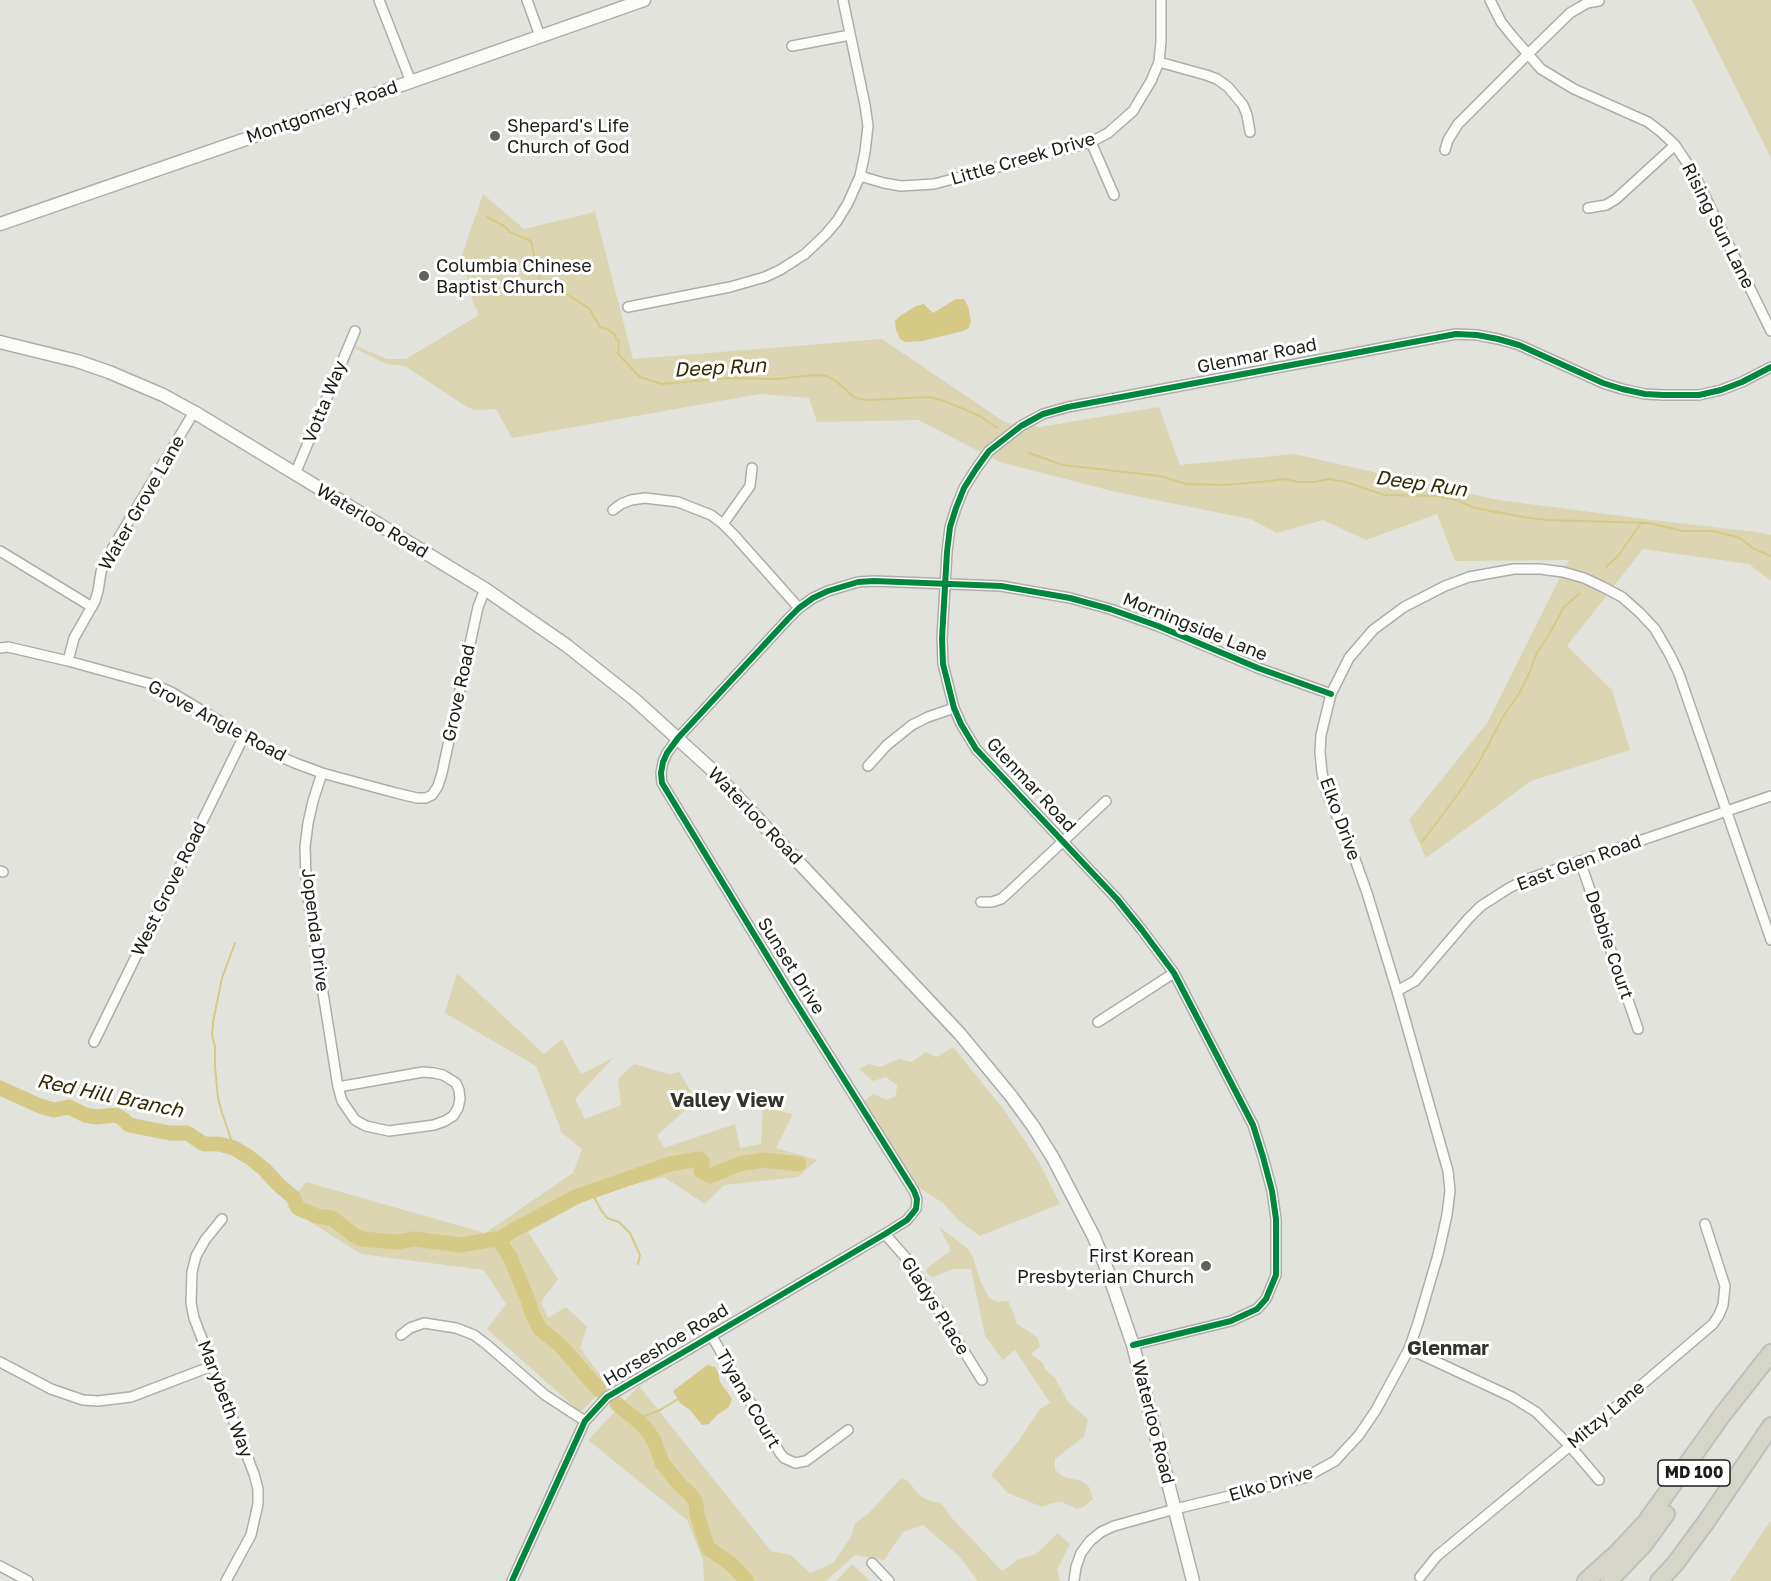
<!DOCTYPE html>
<style>
body{margin:0}
canvas{display:block;background:#e3e3de}
</style>
<canvas width="1771" height="1581"></canvas>
<script>
const c = document.querySelector('canvas').getContext('2d');
c.lineJoin = 'round';
function fill(path, color) {
  c.fillStyle = color;
  c.fill(path, 'evenodd');
}
function shape(rows) {
  const path = new Path2D();
  for (const r of rows) {
    path.moveTo(r[0], r[1]);
    for (let i = 2; i < r.length; i += 2) path.lineTo(r[i], r[i + 1]);
  }
  return path;
}
function strokePath(path, color, width, dash) {
  c.strokeStyle = color;
  c.lineWidth = width;
  c.lineCap = dash ? 'butt' : 'round';
  c.setLineDash(dash || []);
  c.stroke(path);
}
function label(font, color, halo, rows, align = 'center') {
  c.font = font + ' "Golos Text",sans-serif';
  c.lineWidth = 6;
  c.setLineDash([]);
  c.textBaseline = 'middle';
  c.strokeStyle = halo;
  c.fillStyle = color;
  for (const [text, x, y, turn = 0] of rows) {
    c.save();
    c.translate(x, y);
    c.rotate((+turn || 0) * Math.PI / 180);
    c.textAlign = isNaN(turn) ? turn : align;
    if (halo) c.strokeText(text, 0, 0);
    c.fillText(text, 0, 0);
    c.restore();
  }
}
const green = shape([
 [1692,0,1771,0,1771,158],
 [483,194,524,229,595,212,633,359,882,339,1006,423,1040,427,1159,407,1180,465,1294,454,1498,500,1669,522,1757,532,1771,535,1771,581,1749,564,1643,549,1567,646,1612,690,1630,750,1531,781,1426,858,1409,820,1487,723,1569,560,1455,561,1437,514,1366,540,1323,520,1277,533,1250,519,1116,492,1000,462,918,420,817,422,809,398,760,394,512,438,496,409,475,410,467,407,405,366,387,364,354,348,356,346,387,359,406,359,479,315,473,302,462,255],
 [457,973,544,1054,562,1039,581,1074,613,1058,575,1099,585,1119,621,1105,618,1079,634,1064,669,1074,679,1072,693,1094,689,1107,657,1135,664,1148,735,1124,740,1148,761,1144,763,1108,793,1114,776,1148,817,1160,798,1177,724,1185,705,1204,664,1177,599,1193,528,1232,558,1279,541,1302,548,1318,566,1307,587,1327,580,1348,608,1386,580,1412,487,1329,506,1304,484,1270,361,1254,287,1207,306,1182,485,1233,573,1173,582,1149,562,1133,536,1066,445,1013],
 [953,1047,1004,1110,1039,1162,1060,1204,980,1236,958,1220,943,1203,918,1187,864,1102,873,1094,887,1100,896,1096,897,1085,886,1077,873,1081,859,1069,869,1064,880,1067,899,1059,912,1062,926,1052,937,1057],
 [939,1227,967,1248,973,1257,980,1280,989,1298,999,1302,1008,1301,1015,1316,1016,1323,1038,1338,1040,1347,1031,1354,1043,1363,1045,1369,1055,1378,1068,1402,1088,1419,1084,1437,1055,1459,1055,1469,1062,1476,1068,1478,1082,1481,1090,1488,1093,1499,1085,1506,1077,1509,1062,1502,1052,1503,1042,1507,1008,1493,991,1475,1017,1443,1040,1409,1050,1403,1015,1350,1003,1360,985,1336,971,1269,953,1269,933,1277,928,1275,926,1269,951,1250],
 [639,1386,771,1551,791,1555,810,1573,833,1563,851,1537,855,1523,869,1513,901,1478,908,1481,920,1496,930,1501,941,1503,951,1517,1002,1571,1019,1559,1036,1554,1058,1533,1070,1544,1057,1570,1060,1581,978,1581,958,1555,923,1525,903,1532,884,1560,855,1555,826,1581,704,1581,703,1560,687,1520,588,1440],
 [1771,1520,1771,1581,1730,1581],
 [852,1564,870,1581,836,1581]
]);
const water = shape([
 [956,299,964,299,968,306,971,321,969,328,963,331,922,341,905,342,900,339,896,330,895,321,900,316,916,306,924,304,933,313],
 [707,1365,715,1367,718,1372,720,1382,732,1399,729,1407,717,1415,709,1424,702,1425,690,1410,680,1403,673,1391]
]);
const stream = shape([
 [487,217,504,226,510,232,531,241,542,290,551,285,589,308,600,327,609,330,615,335,616,339,619,341,618,354,640,377,662,384,729,378,777,379,815,375,827,376,836,381,855,398,868,400,930,397,947,402,980,416,997,428],
 [1029,453,1063,465,1160,476,1186,484,1225,485,1270,481,1284,479,1298,482,1314,482,1329,479,1346,482,1384,495,1439,496,1456,500,1475,508,1523,517,1547,520,1649,523,1683,531,1713,531,1740,538,1754,549,1771,556],
 [1606,567,1618,556,1641,523],
 [1422,842,1458,794,1478,764,1504,715,1519,694,1530,671,1537,653,1551,631,1564,607,1580,593],
 [234,1148,222,1113,218,1098,215,1067,215,1047,212,1035,213,1022,222,978,235,943],
 [591,1191,601,1210,607,1218,619,1222,630,1233,640,1255,638,1264],
 [638,1421,643,1417,662,1409,678,1399]
]);
const river = shape([
 [0,1088,40,1106,54,1110,69,1107,85,1115,97,1117,116,1115,123,1119,129,1125,170,1133,187,1133,204,1144,219,1144,234,1148,249,1157,264,1169,279,1185,293,1197,298,1208,316,1216,332,1218,354,1235,362,1239,396,1242,415,1239,460,1245,496,1239,500,1242,510,1257,528,1300,532,1313,540,1329,561,1346,599,1390],
 [499,1240,512,1231,575,1197,670,1164,699,1159,702,1161,701,1171,710,1176,739,1164,764,1160,799,1164],
 [617,1404,638,1421,648,1431,655,1443,662,1463,680,1485,691,1495,696,1503,697,1515,708,1548,731,1564,747,1581]
]);
const street = shape([
 [379,0,411,82],
 [527,0,540,36],
 [1490,0,1501,22,1513,37,1541,69,1574,89,1648,122,1661,132,1675,145,1693,172,1771,331],
 [792,46,850,35],
 [1159,62,1206,75,1217,79,1228,87,1243,105,1247,115,1250,132],
 [1091,142,1114,195],
 [1445,150,1448,140,1458,124,1527,55,1570,13,1587,3,1599,1],
 [860,176,884,183,901,186,934,184,1074,147,1091,142,1108,133,1133,111,1151,81,1159,62,1161,41,1161,0],
 [1588,208,1606,205,1616,199,1675,145],
 [628,307,730,287,765,277,780,270,805,254,826,234,837,221,848,203,860,176,865,152,868,126,865,105,843,0],
 [295,474,355,331],
 [613,510,621,504,631,500,645,498,678,502,711,515,723,524,734,535,799,608],
 [723,524,750,486,752,468],
 [0,551,92,607],
 [0,648,8,647,68,661,155,685,171,692,274,754,295,763,322,773,396,793,417,798,426,798,432,795,438,786,442,773,478,607,485,589],
 [68,661,74,638,95,601,98,591,101,572,106,559,194,412],
 [868,766,887,745,912,725,928,717,954,708],
 [322,773,313,801,308,823,305,847,306,876,309,905,338,1087,342,1101,355,1120,366,1126,389,1131,434,1125,445,1121,453,1116,458,1108,460,1099,459,1090,456,1083,443,1075,434,1073,423,1072,338,1087],
 [1580,861,1638,1029],
 [0,871,3,872],
 [981,902,992,902,1001,899,1008,893,1106,801],
 [1397,991,1415,981,1468,919,1481,906,1509,888,1525,880,1771,796],
 [1098,1022,1174,973],
 [94,1042,244,736],
 [222,1219,205,1240,196,1256,192,1272,191,1303,194,1318,254,1474,258,1489,258,1504,251,1535,226,1581],
 [885,1234,906,1258,982,1380],
 [401,1335,410,1328,424,1323,456,1328,474,1335,486,1344,545,1395,585,1421],
 [711,1335,780,1453,784,1458,795,1463,806,1461,848,1430],
 [1133,1345,1231,1321,1257,1309,1266,1299,1276,1275,1276,1219,1272,1191,1263,1157,1253,1125,1174,973,1142,930,1117,899,976,749,961,724,954,708,943,664,942,638,947,552,950,527,956,508,964,488,976,469,989,451,1021,426,1043,414,1068,407,1456,334,1477,335,1498,339,1519,345,1603,383,1622,389,1645,394,1663,395,1699,395,1721,390,1742,382,1771,367],
 [1409,1349,1512,1397,1536,1412,1570,1446,1599,1480],
 [0,1362,51,1389,83,1400,98,1401,131,1397,212,1366],
 [872,1563,889,1581],
 [0,1566,28,1581],
 [1420,1577,1437,1556,1570,1446,1713,1324,1719,1315,1723,1305,1725,1286,1705,1224],
 [512,1581,585,1421,607,1397,885,1234,907,1220,916,1209,917,1199,914,1191,791,995,662,783,661,773,663,762,667,753,678,738,788,619,799,608,813,598,828,591,858,582,874,581,1001,586,1070,598,1110,609,1158,626,1258,668,1331,694],
 [1074,1581,1076,1567,1081,1553,1090,1541,1101,1532,1114,1526,1175,1509,1304,1478,1335,1461,1359,1435,1376,1410,1409,1349,1418,1323,1438,1255,1447,1215,1450,1191,1448,1171,1397,991,1367,893,1352,851,1327,793,1322,773,1320,752,1321,735,1331,694,1349,658,1373,630,1404,607,1445,586,1469,577,1514,569,1540,569,1563,572,1584,578,1603,587,1622,597,1640,613,1655,629,1670,655,1679,674,1771,940]
]);
const secondary = shape([
 [0,224,353,102,644,0],
 [0,342,77,361,109,372,163,395,194,412,485,589,537,625,566,645,634,699,710,768,960,1034,1011,1096,1033,1126,1053,1158,1094,1237,1108,1272,1133,1345,1193,1581]
]);
const highway = shape([
 [1586,1581,1616,1554,1646,1522,1723,1414,1771,1353],
 [1609,1581,1645,1543,1666,1514],
 [1659,1581,1675,1564,1706,1522,1771,1426]
]);
const cycleway = shape([
 [1133,1345,1231,1321,1257,1309,1266,1299,1276,1275,1276,1219,1272,1191,1263,1157,1253,1125,1174,973,1142,930,1117,899,976,749,961,724,954,708,943,664,942,638,947,552,950,527,956,508,964,488,976,469,989,451,1021,426,1043,414,1068,407,1456,334,1477,335,1498,339,1519,345,1603,383,1622,389,1645,394,1663,395,1699,395,1721,390,1742,382,1771,367],
 [512,1581,585,1421,607,1397,885,1234,907,1220,916,1209,917,1199,914,1191,791,995,662,783,661,773,663,762,667,753,678,738,788,619,799,608,813,598,828,591,858,582,874,581,1001,586,1070,598,1110,609,1158,626,1258,668,1331,694]
]);
const markers = [
 [495,136,6,"#62625d"],
 [424,276,6,"#62625d"],
 [1206,1266,6,"#62625d"]
];
const shields = [
 [1694,1473,72]
];
const shieldNames = [
 ["MD 100",1694,1473]
];
const streetNames = [
 ["Montgomery Road",322,112,-19],
 ["Little Creek Drive",1023,159,-16],
 ["Rising Sun Lane",1718,226,63],
 ["Glenmar Road",1257,356,-11],
 ["Votta Way",325,402,-68],
 ["Water Grove Lane",142,503,-60],
 ["Waterloo Road",372,521,31],
 ["Morningside Lane",1195,627,22],
 ["Grove Road",459,693,-78],
 ["Grove Angle Road",217,721,28],
 ["Glenmar Road",1031,785,47],
 ["Waterloo Road",755,816,46],
 ["Elko Drive",1340,819,70],
 ["East Glen Road",1579,863,-20],
 ["West Grove Road",169,889,-64],
 ["Jopenda Drive",315,930,83],
 ["Debbie Court",1609,945,71],
 ["Sunset Drive",791,966,58],
 ["Gladys Place",935,1306,58],
 ["Horseshoe Road",666,1345,-31],
 ["Marybeth Way",225,1399,69],
 ["Tiyana Court",748,1399,60],
 ["Mitzy Lane",1606,1415,-40],
 ["Waterloo Road",1153,1422,76],
 ["Elko Drive",1271,1484,-16]
];
const poiNames = [
 ["Shepard's Life",507,126],
 ["Church of God",507,147],
 ["Columbia Chinese",436,266],
 ["Baptist Church",436,287],
 ["First Korean",1194,1256,"right"],
 ["Presbyterian Church",1194,1277,"right"]
];
const waterNames = [
 ["Deep Run",720,368,-3],
 ["Deep Run",1421,484,8],
 ["Red Hill Branch",110,1096,12]
];
const neighbourhoodNames = [
 ["Valley View",727,1101],
 ["Glenmar",1448,1349]
];
fill(green, '#dbd5b1');
fill(water, '#d4ca86');
strokePath(stream, '#d4ca86', 2);
strokePath(river, '#d4ca86', 15);
strokePath(street, '#adada9', 12);
strokePath(secondary, '#adada9', 15);
strokePath(highway, '#bfbfbc', 20);
strokePath(street, '#fbfbfa', 9);
strokePath(secondary, '#fbfbfa', 12);
strokePath(highway, '#d6d5ca', 16);
strokePath(cycleway, '#00873e', 6);
for (const [x, y, r, color] of markers) {
  const dot = new Path2D();
  dot.arc(x, y, r, 0, 2 * Math.PI);
  c.fillStyle = color;
  c.fill(dot);
  strokePath(dot, '#fff', 2);
}
for (const [x, y, w] of shields) {
  const box = new Path2D();
  box.roundRect(x - w / 2, y - 13, w, 26, 4.5);
  c.fillStyle = '#fff';
  c.fill(box);
  strokePath(box, '#1c1c18', 1.5);
}
label('bold 16px', '#1c1c18', null, shieldNames);
label('18px', '#1c1c18', '#fff', streetNames);
label('18px', '#1c1c18', '#fff', poiNames, 'left');
label('italic 20px', '#322b01', '#fff', waterNames);
label('bold 20px', '#34332b', '#fff', neighbourhoodNames);
</script>
